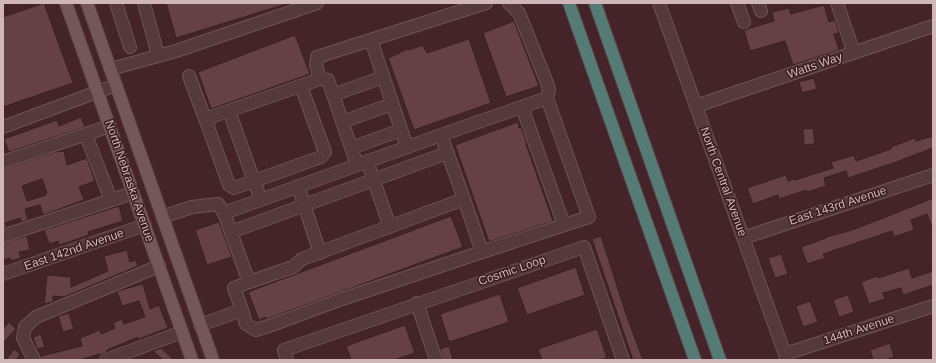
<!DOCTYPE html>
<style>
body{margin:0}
#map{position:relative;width:936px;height:363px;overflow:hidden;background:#452429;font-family:Helvetica,sans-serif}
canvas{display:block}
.frame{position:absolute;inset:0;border:4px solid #ceb6b9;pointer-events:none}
</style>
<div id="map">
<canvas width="936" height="363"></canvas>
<div class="frame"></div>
</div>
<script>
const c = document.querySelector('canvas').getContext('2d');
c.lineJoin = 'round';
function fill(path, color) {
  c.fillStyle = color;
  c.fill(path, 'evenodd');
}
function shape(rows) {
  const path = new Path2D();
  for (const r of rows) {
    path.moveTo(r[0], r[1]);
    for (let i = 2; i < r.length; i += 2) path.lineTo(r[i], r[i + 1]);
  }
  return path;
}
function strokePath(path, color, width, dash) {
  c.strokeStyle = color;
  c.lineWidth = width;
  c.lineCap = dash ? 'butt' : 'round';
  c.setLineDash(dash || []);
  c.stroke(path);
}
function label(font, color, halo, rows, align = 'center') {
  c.font = font + ' Helvetica,sans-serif';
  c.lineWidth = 3;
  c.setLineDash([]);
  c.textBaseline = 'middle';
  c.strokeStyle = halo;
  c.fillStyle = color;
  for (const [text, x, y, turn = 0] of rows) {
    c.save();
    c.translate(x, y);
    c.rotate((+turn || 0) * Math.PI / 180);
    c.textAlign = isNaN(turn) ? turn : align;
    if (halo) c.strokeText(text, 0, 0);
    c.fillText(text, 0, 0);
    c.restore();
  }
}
const building = shape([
 [44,3,73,83,3,107,3,17,44,3],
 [166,3,283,3,283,5,176,38,166,3],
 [824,5,829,22,835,20,839,33,834,34,839,50,793,65,785,41,750,51,744,30,774,21,772,12,789,8,791,14,824,5],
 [514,21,539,86,506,97,483,33,514,21],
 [295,35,310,74,211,109,198,72,295,35],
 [469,39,491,103,414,130,388,58,400,53,400,52,408,49,409,50,423,45,425,50,426,50,427,53,469,39],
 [814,78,817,89,802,93,799,82,814,78],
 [81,117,85,127,9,152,4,139,57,120,59,126,81,117],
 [518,122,519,128,521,127,527,144,526,144,553,221,489,242,455,145,518,122],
 [813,128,815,144,804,145,803,129,813,128],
 [933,136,933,148,896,162,848,178,846,171,824,178,826,186,807,192,806,190,779,199,778,195,753,204,747,188,786,175,788,181,794,179,795,180,833,168,831,162,854,155,856,161,891,149,891,147,915,138,916,141,933,136],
 [64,151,67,165,87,158,95,181,79,187,84,200,43,215,40,205,25,209,28,220,21,222,20,218,5,223,7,227,3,228,3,169,55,152,64,151],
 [42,179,47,193,45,194,46,195,27,201,22,186,42,179],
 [933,198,933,227,932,227,927,214,911,220,914,230,894,237,892,231,823,254,825,258,807,264,801,247,826,238,826,237,849,231,886,217,933,198],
 [119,206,123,221,88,232,89,235,72,241,59,245,58,241,49,244,44,230,119,206],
 [451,216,463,247,270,318,267,319,266,317,259,320,248,292,451,216],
 [219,222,232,257,207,265,195,230,219,222],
 [27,236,30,250,19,252,21,258,11,261,10,258,3,260,3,243,27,236],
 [601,236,626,314,643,360,633,360,601,266,592,239,601,236],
 [127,250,130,262,136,260,138,266,64,297,53,296,53,302,44,304,47,275,71,277,71,287,108,271,104,256,127,250],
 [781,254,788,274,775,278,768,258,781,254],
 [576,267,585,295,527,315,517,288,576,267],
 [909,268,912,278,933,271,933,285,903,295,901,288,883,293,885,299,869,304,861,282,877,276,878,278,909,268],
 [143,284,150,309,159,305,168,328,136,340,138,337,107,350,107,352,102,354,99,355,99,354,80,360,41,360,41,356,82,346,80,338,100,330,101,334,115,328,113,323,122,319,124,324,145,317,139,301,122,306,117,291,143,284],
 [500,294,509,322,449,342,440,314,500,294],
 [848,295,854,312,839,317,833,300,848,295],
 [810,301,818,322,803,327,796,306,810,301],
 [69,313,74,329,63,332,58,316,69,313],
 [9,322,16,329,3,343,3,329,9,322],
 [405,325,415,353,394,360,351,360,346,346,405,325],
 [597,329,607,358,600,360,542,360,538,349,597,329],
 [41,334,45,347,37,349,33,337,41,334],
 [890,343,894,357,885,360,873,360,870,350,890,343],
 [449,346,453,360,443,360,440,349,449,346],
 [161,348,174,360,163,360,153,351,161,348],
 [14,349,20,354,16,360,6,360,14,349]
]);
const minor = shape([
 [116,3,130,47],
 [144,3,158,55],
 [509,3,519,13,547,83,549,90,547,98],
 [659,3,787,360],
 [737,3,744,22],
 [758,3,761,11],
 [837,3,854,53],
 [371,40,407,147],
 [111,69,176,51,317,3],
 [189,76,207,124],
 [320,79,316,65,317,57,486,3],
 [333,95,383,77],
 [696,106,933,26],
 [229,111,254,181,321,157,325,152,301,86],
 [342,122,392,104],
 [3,127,116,85],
 [86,135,111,200],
 [441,135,547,98,589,217,564,225,522,107],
 [351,148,401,130],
 [367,161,390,227],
 [3,162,110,126],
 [298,186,320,253],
 [261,200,254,181,234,188,229,185,207,124,211,117,320,79,328,80,357,165],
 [162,217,192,207,218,204,224,213],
 [231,232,447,153],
 [3,236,133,193],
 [743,238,933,175],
 [482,252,564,225],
 [3,274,145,225],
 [417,303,436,360],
 [242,310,246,324,256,330,272,325,342,299,482,252,464,199],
 [200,325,242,310,234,288,249,282,293,267,302,259,464,199,441,135,224,213,249,282],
 [785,354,933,306],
 [34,360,23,338,25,327,36,317,159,266],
 [106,360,182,332],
 [287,360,284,350,584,247,623,360]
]);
const major = shape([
 [66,3,192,360],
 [87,3,213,360]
]);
const highway = shape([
 [569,3,695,360],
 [595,3,720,360]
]);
const streetNames = [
 ["Watts Way",815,66,-19],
 ["North Nebraska Avenue",129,181,71],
 ["North Central Avenue",723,182,70],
 ["East 143rd Avenue",838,206,-18],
 ["East 142nd Avenue",74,250,-19],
 ["Cosmic Loop",512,271,-19],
 ["144th Avenue",859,330,-18]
];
fill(building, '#654046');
strokePath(building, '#3b1f23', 1);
strokePath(minor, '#6e5457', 14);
strokePath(major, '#5d4246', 14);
strokePath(highway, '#5b4044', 14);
strokePath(minor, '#54393d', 12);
strokePath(major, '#74575b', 12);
strokePath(highway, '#557b76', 12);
label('12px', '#ceb6b9', '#391d21', streetNames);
</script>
